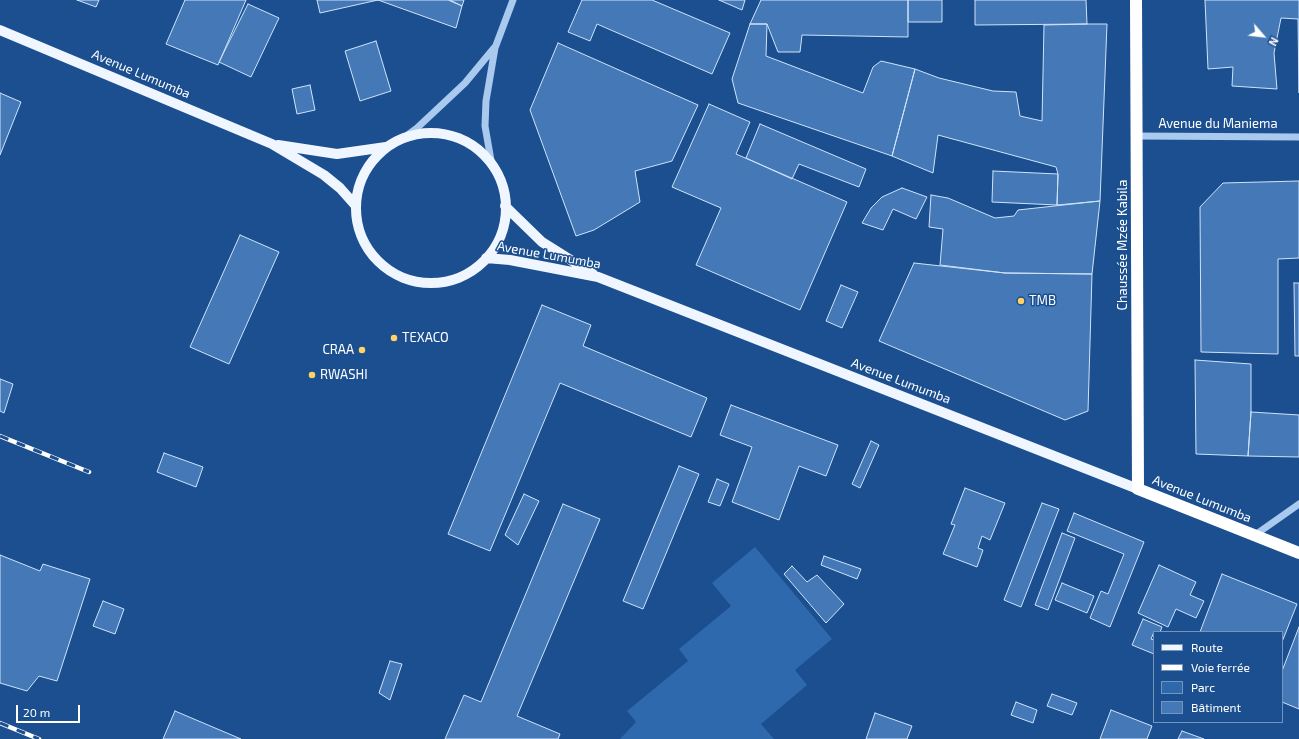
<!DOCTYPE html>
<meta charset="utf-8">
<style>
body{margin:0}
#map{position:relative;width:1299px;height:739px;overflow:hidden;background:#1b4f8f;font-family:"Exo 2",sans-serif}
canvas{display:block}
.legend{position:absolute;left:1153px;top:631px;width:130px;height:92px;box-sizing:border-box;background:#1b4f8f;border:1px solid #7695bc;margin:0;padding:5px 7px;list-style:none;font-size:12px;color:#fff}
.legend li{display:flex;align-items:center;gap:8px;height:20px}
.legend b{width:20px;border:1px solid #7695bc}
.north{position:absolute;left:1243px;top:16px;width:40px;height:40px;-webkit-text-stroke:3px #1b4f8f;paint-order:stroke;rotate:118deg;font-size:11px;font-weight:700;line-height:16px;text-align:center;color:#fff}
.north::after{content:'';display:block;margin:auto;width:14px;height:18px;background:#fff;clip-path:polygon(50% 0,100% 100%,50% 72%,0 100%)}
.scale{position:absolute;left:16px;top:705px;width:64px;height:18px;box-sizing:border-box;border:2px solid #fff;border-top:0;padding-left:5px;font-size:12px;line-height:14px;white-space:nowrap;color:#fff;-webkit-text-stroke:3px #1b4f8f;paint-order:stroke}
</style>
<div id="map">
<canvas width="1299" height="739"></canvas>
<ul class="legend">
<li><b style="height:5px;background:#f0f6ff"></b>Route</li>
<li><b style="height:5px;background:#fff"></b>Voie ferrée</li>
<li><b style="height:11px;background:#2e69ad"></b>Parc</li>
<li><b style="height:11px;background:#4478b7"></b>Bâtiment</li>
</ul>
<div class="north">N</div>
<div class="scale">20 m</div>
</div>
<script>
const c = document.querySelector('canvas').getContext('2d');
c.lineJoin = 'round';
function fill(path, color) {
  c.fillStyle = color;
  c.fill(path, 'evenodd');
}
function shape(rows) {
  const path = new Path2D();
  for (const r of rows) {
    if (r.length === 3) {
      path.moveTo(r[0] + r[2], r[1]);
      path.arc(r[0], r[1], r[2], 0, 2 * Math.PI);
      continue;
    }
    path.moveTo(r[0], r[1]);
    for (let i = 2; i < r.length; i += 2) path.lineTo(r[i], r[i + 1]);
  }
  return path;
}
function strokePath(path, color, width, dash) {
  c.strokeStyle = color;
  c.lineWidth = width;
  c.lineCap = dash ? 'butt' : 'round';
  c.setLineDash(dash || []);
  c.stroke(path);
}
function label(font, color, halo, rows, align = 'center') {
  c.font = font + ' "Exo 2",sans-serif';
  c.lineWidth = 3;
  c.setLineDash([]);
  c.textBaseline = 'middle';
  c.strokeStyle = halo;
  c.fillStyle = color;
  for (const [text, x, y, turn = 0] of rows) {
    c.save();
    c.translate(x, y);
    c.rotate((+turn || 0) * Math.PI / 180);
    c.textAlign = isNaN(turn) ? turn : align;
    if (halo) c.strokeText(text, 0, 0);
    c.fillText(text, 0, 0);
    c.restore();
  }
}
const green = shape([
 [755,547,832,639,795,670,807,685,761,724,774,739,620,739,636,722,627,711,688,661,679,649,731,606,712,583]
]);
const building = shape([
 [77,0,99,0,96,7,77,0],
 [185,0,246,0,218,65,166,44,185,0],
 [317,0,448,0,462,6,456,28,378,0,320,13,317,0],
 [450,0,464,0,462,6,450,0],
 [582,0,652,0,730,33,712,74,597,24,590,41,568,32,582,0],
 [719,0,745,0,742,10,719,0],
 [761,0,908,0,908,37,802,35,800,52,778,52,767,24,750,24,761,0],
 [908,0,942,0,942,22,908,22,908,0],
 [975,0,1086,0,1087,24,975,25,975,0],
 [1205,0,1299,0,1299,93,1298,19,1281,18,1274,53,1277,89,1232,86,1233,67,1208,69,1205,0],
 [248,4,279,18,251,77,219,62,248,4],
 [750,24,767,24,766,56,863,93,873,67,881,61,915,69,892,156,738,103,732,79,750,24],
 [1087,24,1107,24,1100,201,1057,205,1058,174,1056,167,938,135,933,173,892,156,915,69,939,78,993,91,1016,92,1020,116,1042,121,1044,25,1087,24],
 [376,41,391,91,360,101,345,51,376,41],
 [558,43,698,105,672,161,635,171,640,202,594,230,576,236,530,110,558,43],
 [310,85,315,110,297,114,292,89,310,85],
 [0,93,21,102,0,155,0,93],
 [709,104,750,122,736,154,847,202,800,310,696,265,721,208,672,187,709,104],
 [760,124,866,169,859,187,799,164,792,179,746,158,760,124],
 [993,171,1058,174,1057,205,992,202,993,171],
 [1299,181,1299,258,1278,259,1278,354,1201,352,1200,207,1223,183,1299,181],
 [902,188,927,197,916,219,893,209,883,230,862,223,871,208,882,197,902,188],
 [931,195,948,198,995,218,1014,216,1018,210,1100,201,1092,274,1005,273,940,265,943,229,929,227,931,195],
 [240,235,279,252,229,364,190,347,240,235],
 [914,263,1005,273,1092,274,1088,411,1065,420,879,341,914,263],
 [1294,283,1299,283,1299,356,1295,356,1294,283],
 [841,285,858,292,842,328,826,321,841,285],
 [542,305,591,325,583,346,707,398,691,437,560,383,490,551,448,534,542,305],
 [1195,360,1251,364,1251,412,1248,456,1196,454,1195,360],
 [0,379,13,384,4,413,0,411,0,379],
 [731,405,838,445,826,476,799,466,779,520,732,502,752,447,720,435,731,405],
 [1251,412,1299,415,1299,457,1248,456,1251,412],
 [871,441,879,445,860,488,852,484,871,441],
 [164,453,203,467,196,487,157,472,164,453],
 [679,466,699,474,643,609,623,601,679,466],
 [717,479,729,484,720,506,708,502,717,479],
 [965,488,1005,503,990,540,982,536,978,548,983,550,977,567,943,554,955,525,951,524,965,488],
 [524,494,539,501,518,545,505,535,524,494],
 [1042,503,1059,509,1021,607,1004,600,1042,503],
 [563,504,600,519,517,716,560,734,558,739,445,739,464,695,481,702,563,504],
 [1074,513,1144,542,1110,627,1090,618,1101,591,1108,594,1124,554,1067,531,1074,513],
 [1062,533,1075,538,1048,610,1035,605,1062,533],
 [0,555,40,571,43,564,90,579,57,681,39,676,27,691,0,683,0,555],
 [824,556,861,569,857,579,821,565,824,556],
 [1159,565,1196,582,1190,595,1204,601,1196,618,1176,609,1168,627,1138,613,1159,565],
 [792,566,807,582,817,575,844,604,826,623,784,574,792,566],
 [1222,574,1297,604,1282,642,1282,632,1200,632,1222,574],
 [1062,583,1094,596,1087,613,1055,600,1062,583],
 [103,601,124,609,115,634,93,626,103,601],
 [1143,619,1162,627,1160,632,1154,632,1151,639,1154,640,1154,654,1132,645,1143,619],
 [1299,627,1299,709,1282,702,1282,671,1299,627],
 [390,661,402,664,390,700,379,693,390,661],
 [1052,694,1077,703,1072,715,1047,706,1052,694],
 [1016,702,1037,710,1033,723,1011,715,1016,702],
 [1111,710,1152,726,1147,739,1100,739,1111,710],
 [175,711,241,739,163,739,175,711],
 [875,713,912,726,907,739,866,739,875,713],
 [1182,731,1204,739,1178,739,1182,731]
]);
const minor = shape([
 [1136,136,1299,137],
 [402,139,417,128,465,83,494,48],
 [492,166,485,126,486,101,495,48,513,0],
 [1255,535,1299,504]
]);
const major = shape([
 [0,30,272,144,324,175,340,188,356,206],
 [431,208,75],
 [278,145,337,154,386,147],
 [505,206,542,242,593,274],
 [486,258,510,260,598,277,1138,489]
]);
const highway = shape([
 [1136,0,1138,489,1299,553]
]);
const rail = shape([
 [0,436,89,472],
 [0,723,39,739]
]);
const markers = [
 [1021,301,4,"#ffd166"],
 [394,338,4,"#ffd166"],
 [362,350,4,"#ffd166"],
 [312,375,4,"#ffd166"]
];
const streetNames = [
 ["Avenue Lumumba",141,74,23],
 ["Avenue du Maniema",1218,124],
 ["Chaussée Mzée Kabila",1123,245,-90],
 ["Avenue Lumumba",549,255,10],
 ["Avenue Lumumba",901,381,21],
 ["Avenue Lumumba",1202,499,22]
];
const poiNames = [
 ["TMB",1029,301],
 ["TEXACO",402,338],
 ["CRAA",354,350,"right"],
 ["RWASHI",320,375]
];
fill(green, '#2e69ad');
fill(building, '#4478b7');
strokePath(building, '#cfe3fa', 1);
strokePath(minor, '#a9c9ee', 7);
strokePath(major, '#f0f6ff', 10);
strokePath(highway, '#fff', 12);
strokePath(rail, '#fff', 4.5);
strokePath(rail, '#1b4f8f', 3, [9]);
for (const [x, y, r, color] of markers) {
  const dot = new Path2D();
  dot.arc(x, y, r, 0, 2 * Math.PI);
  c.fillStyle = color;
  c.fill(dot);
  strokePath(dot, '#1b4f8f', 1.5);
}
label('13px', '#fff', '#1b4f8f', streetNames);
label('13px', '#fff', '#1b4f8f', poiNames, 'left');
</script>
